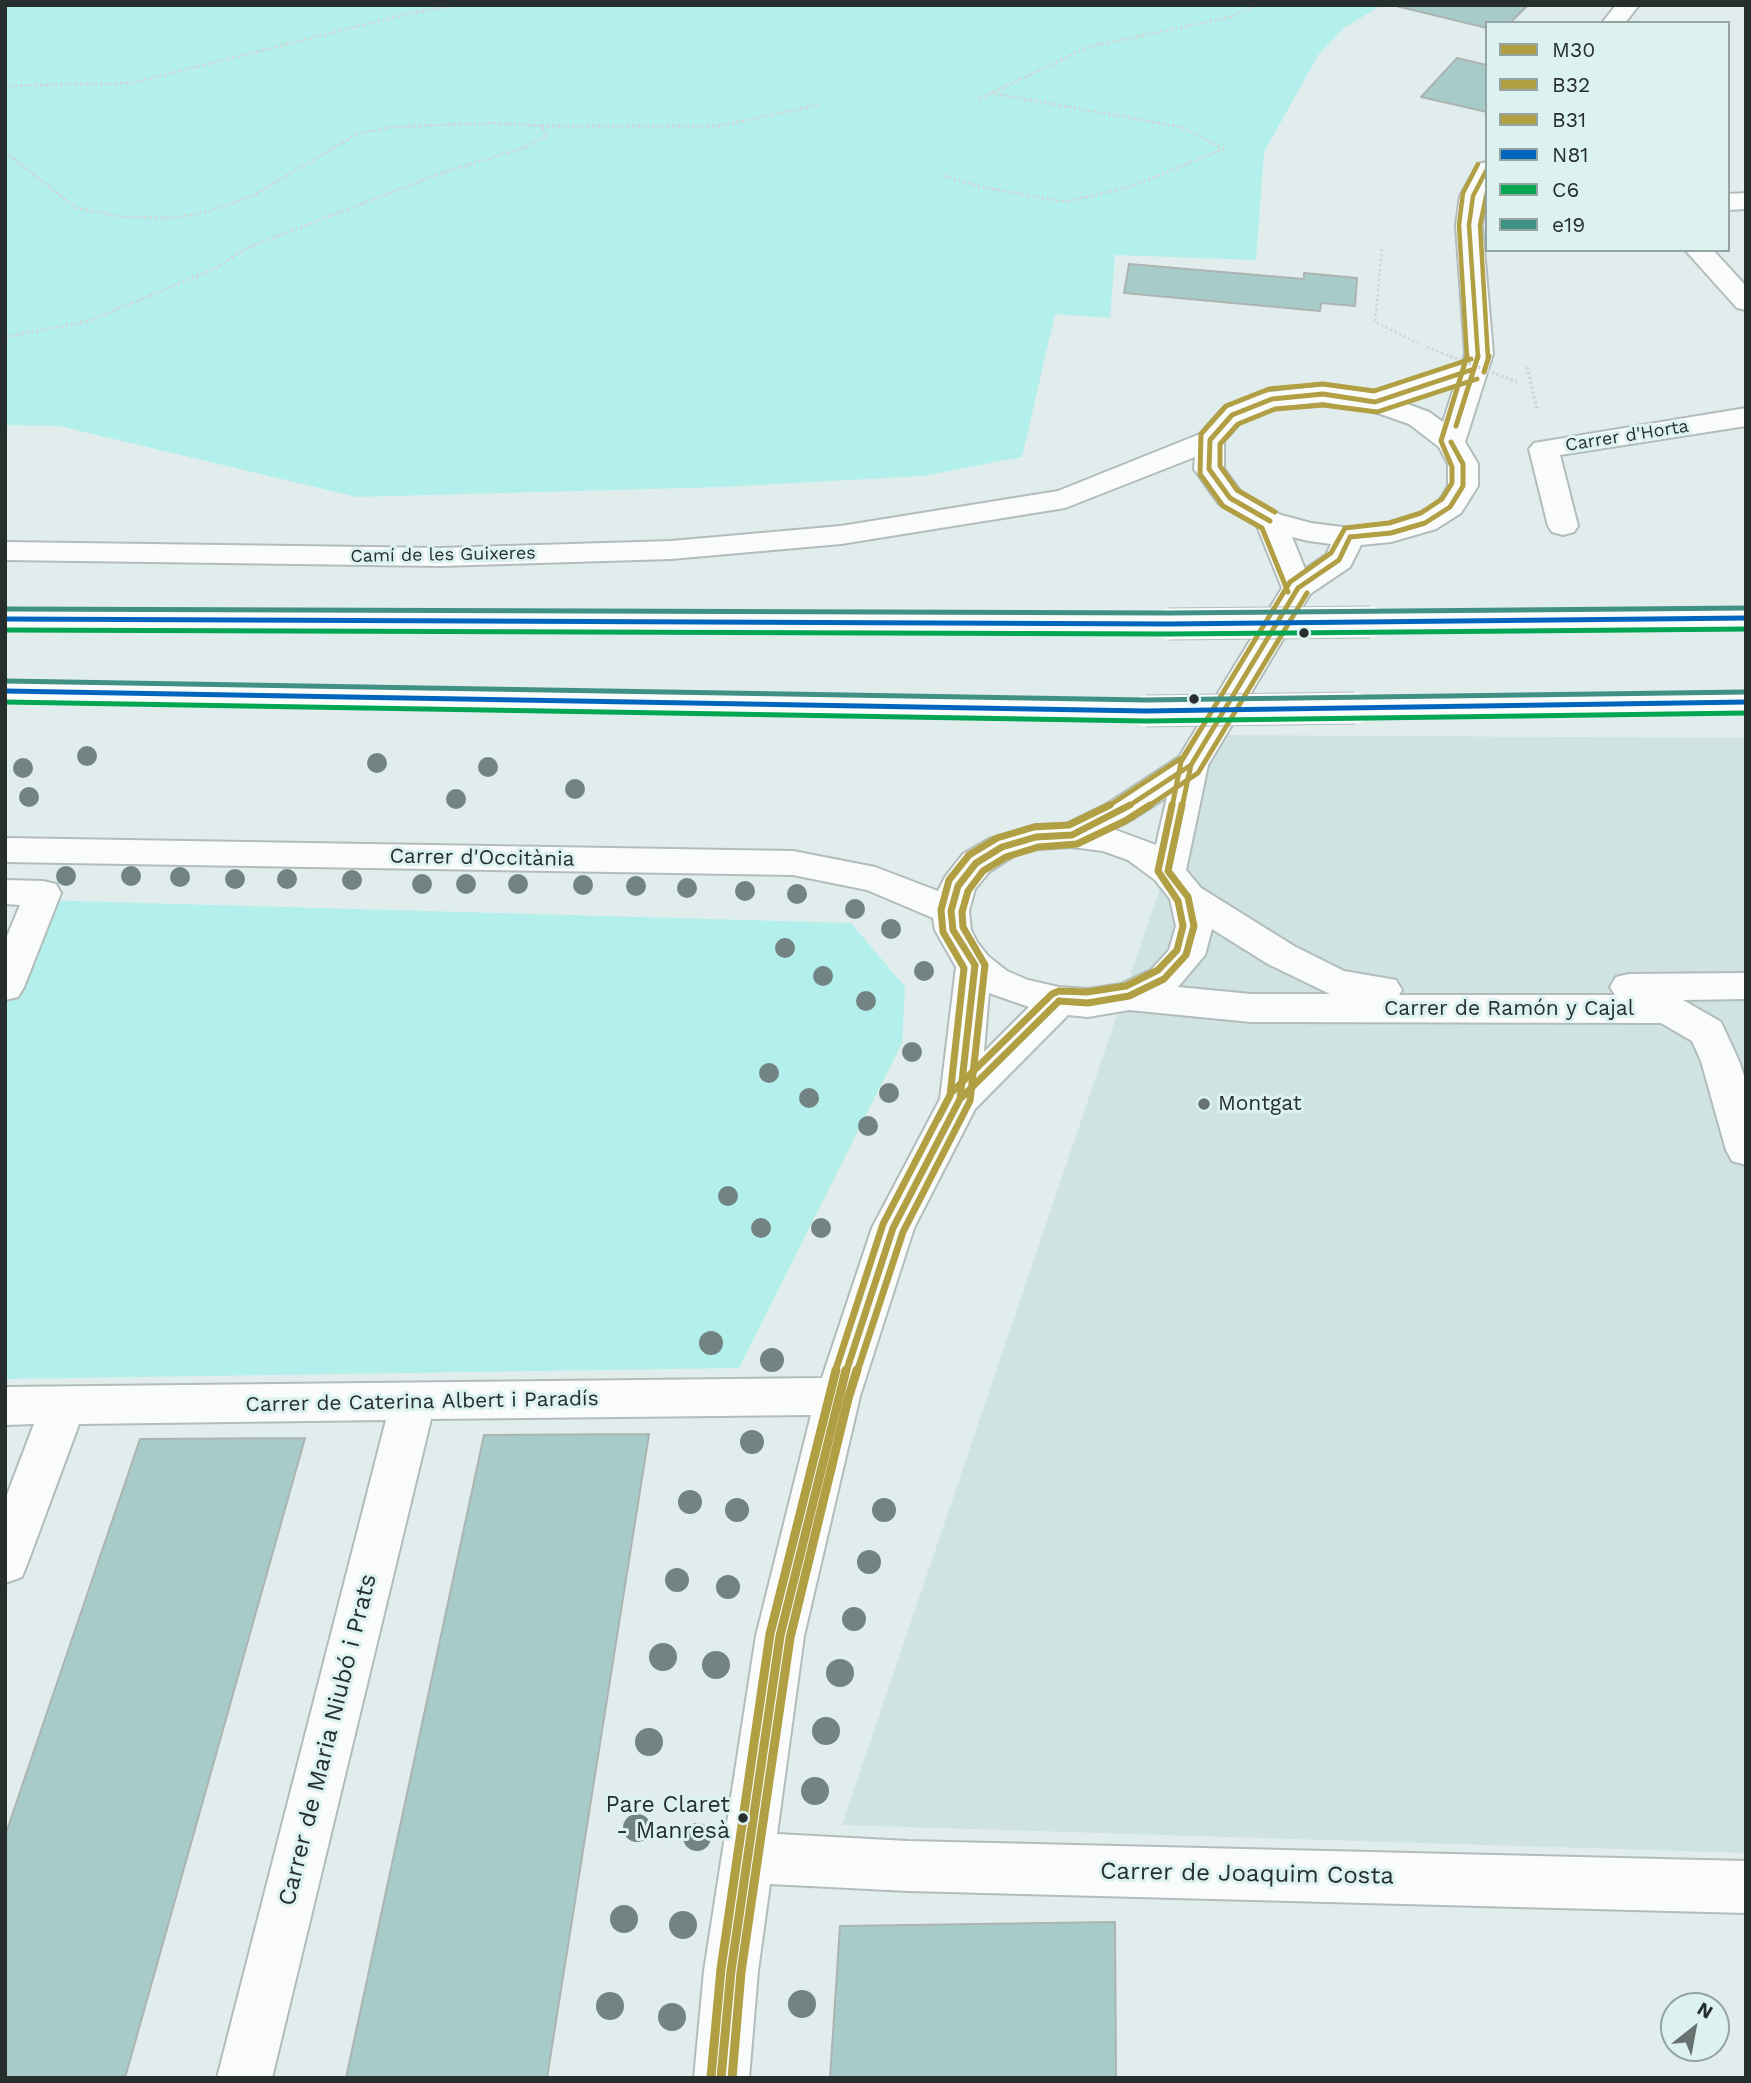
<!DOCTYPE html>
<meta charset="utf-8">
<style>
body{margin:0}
#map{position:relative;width:1751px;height:2083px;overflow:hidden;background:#e1edec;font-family:"Work Sans",sans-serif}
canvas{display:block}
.frame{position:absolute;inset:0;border:7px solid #272f2e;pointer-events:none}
.legend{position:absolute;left:1485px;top:21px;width:245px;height:231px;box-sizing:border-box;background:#dcf2f0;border:2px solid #94a4a2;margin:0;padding:9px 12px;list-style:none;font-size:21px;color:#272f2e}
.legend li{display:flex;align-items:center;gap:14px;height:35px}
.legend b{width:35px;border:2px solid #94a4a2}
.north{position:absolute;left:1660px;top:1992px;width:70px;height:70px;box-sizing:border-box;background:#dcf2f0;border:2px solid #94a4a2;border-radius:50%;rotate:31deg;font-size:19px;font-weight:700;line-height:28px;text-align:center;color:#272f2e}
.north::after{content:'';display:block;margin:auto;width:24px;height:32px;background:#687270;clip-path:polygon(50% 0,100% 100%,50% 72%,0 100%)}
</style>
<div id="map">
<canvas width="1751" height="2083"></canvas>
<div class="frame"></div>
<ul class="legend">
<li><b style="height:9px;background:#b09f43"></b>M30</li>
<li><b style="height:9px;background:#b09f43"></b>B32</li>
<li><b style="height:9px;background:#b09f43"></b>B31</li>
<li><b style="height:9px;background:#0065bd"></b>N81</li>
<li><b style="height:9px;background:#00a651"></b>C6</li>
<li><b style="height:9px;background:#409183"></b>e19</li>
</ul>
<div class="north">N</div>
</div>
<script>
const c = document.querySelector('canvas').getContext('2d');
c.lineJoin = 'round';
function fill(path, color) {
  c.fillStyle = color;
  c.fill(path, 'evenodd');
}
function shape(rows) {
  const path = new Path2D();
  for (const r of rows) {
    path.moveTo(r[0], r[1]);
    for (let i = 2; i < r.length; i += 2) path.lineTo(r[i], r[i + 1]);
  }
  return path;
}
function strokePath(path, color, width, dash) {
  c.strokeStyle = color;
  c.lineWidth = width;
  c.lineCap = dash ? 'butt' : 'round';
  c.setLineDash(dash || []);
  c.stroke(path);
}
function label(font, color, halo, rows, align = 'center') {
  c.font = font + ' "Work Sans",sans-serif';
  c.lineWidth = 6;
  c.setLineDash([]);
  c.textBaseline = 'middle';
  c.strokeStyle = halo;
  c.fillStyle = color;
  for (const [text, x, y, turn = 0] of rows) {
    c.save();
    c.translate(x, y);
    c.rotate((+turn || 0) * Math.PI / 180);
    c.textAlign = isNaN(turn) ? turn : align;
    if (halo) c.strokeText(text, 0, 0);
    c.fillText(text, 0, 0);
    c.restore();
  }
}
const built = shape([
 [1212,735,1746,738,1746,1853,842,1825]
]);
const green = shape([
 [5,5,1375,5,1380,6,1344,28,1319,54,1264,152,1256,260,1115,255,1110,318,1055,314,1022,457,923,476,722,487,357,497,59,426,5,425],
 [37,900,851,923,905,987,902,1043,739,1368,5,1379,5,980]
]);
const building = shape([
 [1392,5,1528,5,1510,23,1487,23,1487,28,1392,5],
 [1457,58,1487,65,1487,112,1421,97,1457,58],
 [1129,264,1304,279,1304,273,1357,278,1355,306,1321,303,1320,311,1124,293,1129,264],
 [649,1434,547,2078,346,2078,484,1435,649,1434],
 [305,1438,125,2078,5,2078,5,1836,140,1439,305,1438],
 [1115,1922,1116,2078,830,2078,840,1926,1115,1922]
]);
const pathFar1 = shape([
 [5,86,132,83,411,13,458,5],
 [979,99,1088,47,1230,17,1256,5],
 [542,126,718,126,820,105],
 [5,152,76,208,123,217,173,218,211,211,254,195,357,134,392,127,491,123,541,126,547,135,526,147,442,173,247,248,216,268,89,321,5,337],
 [944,176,982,187,1065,202,1133,186,1223,149,1181,127,991,93],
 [1382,249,1375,322,1418,343]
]);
const path = shape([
 [1527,367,1537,409]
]);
const minor = shape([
 [1616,5,1639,5,1625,23,1602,23,1616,5],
 [1487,162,1487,194,1482,225,1493,354,1465,442,1478,464,1478,486,1461,513,1436,529,1391,542,1361,545,1350,567,1310,594,1208,765,1186,870,1201,888,1294,946,1344,971,1396,980,1402,990,1399,995,1615,995,1610,987,1616,977,1629,974,1746,973,1746,999,1683,1000,1721,1022,1739,1061,1746,1082,1746,1165,1732,1161,1726,1150,1701,1061,1692,1041,1661,1023,1251,1022,1129,1010,1088,1017,1068,1015,975,1109,914,1228,860,1396,804,1636,777,1834,908,1841,1746,1861,1746,1913,908,1891,770,1884,758,1971,749,2078,694,2078,704,1971,756,1636,811,1415,431,1419,272,2078,217,2078,386,1420,79,1424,28,1562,22,1577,5,1583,5,1500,34,1424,5,1425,5,1387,822,1378,872,1228,940,1099,956,967,935,930,933,918,867,890,793,875,5,862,5,838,793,851,875,867,938,891,945,877,963,854,989,839,1036,825,1066,824,1107,804,1179,757,1282,588,1257,526,1219,504,1194,469,1195,457,1065,508,841,544,671,559,440,566,5,560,5,542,440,548,671,541,841,526,1058,491,1200,434,1222,409,1262,393,1323,386,1373,393,1462,364,1465,354,1456,225,1460,196,1478,164,1487,162],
 [1455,384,1443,422,1429,412,1402,402,1455,384],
 [1323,402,1369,410,1409,424,1439,447,1448,464,1448,486,1439,501,1414,517,1389,524,1350,528,1311,523,1281,515,1241,492,1224,469,1224,441,1242,421,1277,407,1323,402],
 [1292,537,1309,541,1331,544,1326,555,1305,569,1292,537],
 [1167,797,1156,845,1113,829,1131,820,1167,797],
 [1072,847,1103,851,1128,860,1155,880,1170,899,1176,926,1169,950,1151,970,1121,984,1088,989,1059,987,1028,980,1007,971,988,956,977,942,971,930,969,911,975,889,989,872,1015,855,1037,849,1072,847],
 [1212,929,1268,964,1330,994,1251,994,1178,987,1205,955,1212,929],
 [989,993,1029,1007,984,1052,988,1003,989,993],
 [1746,193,1746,209,1728,210,1728,194,1746,193],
 [1685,250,1713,250,1746,286,1746,310,1737,308,1685,250],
 [1746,408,1746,426,1560,455,1578,526,1574,532,1563,535,1552,532,1548,526,1529,449,1534,443,1746,408],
 [5,880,43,881,56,884,61,893,24,987,18,997,5,1000,5,941,20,905,5,904,5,880]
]);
const highway = shape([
 [1746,608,1746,628,1370,632,1359,629,1354,622,1359,615,1370,612,1746,608],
 [5,609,1169,614,1180,617,1185,624,1180,631,1169,634,5,629,5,609],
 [5,681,1146,701,1158,704,1163,711,1158,718,1146,721,5,701,5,681],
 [1746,692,1746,712,1355,718,1343,715,1338,708,1343,701,1355,698,1746,692]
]);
const pathBridgeFar1 = shape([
 [1427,347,1454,358]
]);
const pathBridge = shape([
 [1450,356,1517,382]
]);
const highwayBridge = shape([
 [1169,624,1370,622],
 [1146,711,1355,708]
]);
const bus1Far3 = shape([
 [1478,358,1469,225,1473,196,1487,169]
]);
const bus1Far2 = shape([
 [1456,426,1478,356],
 [1270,521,1230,498,1209,469,1210,440,1232,415,1272,399,1323,394,1375,402,1474,369],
 [1350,537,1391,533,1425,523,1450,507,1463,486,1463,464,1451,442],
 [1127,807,1191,765,1298,588],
 [1182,807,1191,765,1298,588,1339,560,1350,537]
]);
const bus1Far1 = shape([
 [1059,1001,1088,1003,1129,996,1164,979,1186,955,1194,926,1188,897,1168,871,1182,805],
 [947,1124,960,1099,1059,1001],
 [846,1372,893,1228,960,1099,975,965,953,930,951,911,958,886,976,863,1002,847,1036,837,1072,835,1130,805]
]);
const bus1 = shape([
 [721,2078,731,1971,780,1636,846,1370]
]);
const bus2Far3 = shape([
 [1487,192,1480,225,1488,358]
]);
const bus2Far2 = shape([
 [1484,372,1489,356],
 [1275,512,1237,490,1220,466,1220,444,1238,424,1275,409,1323,405,1377,412,1477,379],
 [1147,807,1198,773,1307,593]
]);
const bus2Far1 = shape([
 [857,1372,903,1232,970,1101,985,965,963,927,962,912,968,891,983,871,1006,857,1038,847,1077,844,1125,821,1150,805]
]);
const bus2 = shape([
 [732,2078,741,1972,790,1638,848,1399,857,1370]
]);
const bus3Far3 = shape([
 [1467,358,1459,225,1463,193,1478,164]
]);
const bus3Far2 = shape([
 [1288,592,1262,528,1223,506,1200,474,1201,434,1226,406,1269,389,1323,384,1374,391,1471,359],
 [1107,807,1183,757,1200,730],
 [1172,807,1181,762,1290,582,1331,553,1345,528,1389,523,1421,513,1442,499,1452,483,1452,467,1441,441,1467,356]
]);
const bus3Far1 = shape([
 [938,1119,950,1096,964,968,943,932,941,910,949,880,969,855,997,838,1034,827,1069,825,1110,805],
 [835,1372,883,1224,951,1093,1052,994,1059,991,1087,992,1126,986,1158,970,1177,950,1183,926,1178,901,1158,871,1172,805]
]);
const bus3 = shape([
 [711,2077,721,1969,770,1634,836,1370]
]);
const bus4 = shape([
 [5,619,1169,624,1746,618],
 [5,691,1146,711,1746,702]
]);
const bus5 = shape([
 [5,630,1169,634,1746,629],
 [5,702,1146,721,1746,713]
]);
const bus6 = shape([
 [5,609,1169,613,1746,608],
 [5,681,1146,700,1746,692]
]);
const trees = [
 [87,756,10],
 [377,763,10],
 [488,767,10],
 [23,768,10],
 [575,789,10],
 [29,797,10],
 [456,799,10],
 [66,876,10],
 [131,876,10],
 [180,877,10],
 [235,879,10],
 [287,879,10],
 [352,880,10],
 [422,884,10],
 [466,884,10],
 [518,884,10],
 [583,885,10],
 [636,886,10],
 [687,888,10],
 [745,891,10],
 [797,894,10],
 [855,909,10],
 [891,929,10],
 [785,948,10],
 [924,971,10],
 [823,976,10],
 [866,1001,10],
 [912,1052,10],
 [769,1073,10],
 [889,1093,10],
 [809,1098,10],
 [868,1126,10],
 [728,1196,10],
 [761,1228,10],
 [821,1228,10],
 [711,1343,12],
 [772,1360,12],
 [752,1442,12],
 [690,1502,12],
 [737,1510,12],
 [884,1510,12],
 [869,1562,12],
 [677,1580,12],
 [728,1587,12],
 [854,1619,12],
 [663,1657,14],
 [716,1665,14],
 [840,1673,14],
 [826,1731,14],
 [649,1742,14],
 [815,1791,14],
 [637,1828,14],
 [697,1837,14],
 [624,1919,14],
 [683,1925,14],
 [802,2004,14],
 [610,2006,14],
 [672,2017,14]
];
const markers = [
 [1304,633,6,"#272f2e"],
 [1194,699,6,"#272f2e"],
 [1204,1104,7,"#687270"],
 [743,1818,6,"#272f2e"]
];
const farStreetnames = [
 ["Carrer d'Horta",1627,436,-9],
 ["Camí de les Guixeres",443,555,-1]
];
const streetNames = [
 ["Carrer d'Occitània",482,858,1],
 ["Carrer de Ramón y Cajal",1509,1009],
 ["Carrer de Caterina Albert i Paradís",422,1402,-1]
];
const poiNames = [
 ["Montgat",1218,1104]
];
const nearBusnames = [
 ["Pare Claret",730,1805],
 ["- Manresà",730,1831]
];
const nearStreetnames = [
 ["Carrer de Maria Niubó i Prats",328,1740,-76],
 ["Carrer de Joaquim Costa",1247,1874,1]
];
fill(built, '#cee3e2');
fill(green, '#b3efeb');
fill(building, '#a7cbc9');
strokePath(building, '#abb4b3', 2);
strokePath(minor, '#b2bcbb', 4);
strokePath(highway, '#b2bcbb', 4);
strokePath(pathFar1, '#d2d5d5', 2.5, [2.5, 2.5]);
strokePath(path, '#d2d5d5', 3.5, [2.5, 2.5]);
fill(minor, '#fafcfc');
fill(highway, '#fafcfc');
strokePath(highwayBridge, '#b2bcbb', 33, []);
strokePath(pathBridgeFar1, '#d2d5d5', 2.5, [2.5, 2.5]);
strokePath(pathBridge, '#d2d5d5', 3.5, [2.5, 2.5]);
strokePath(highwayBridge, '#fafcfc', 31);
strokePath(bus1Far3, '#b09f43', 4.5);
strokePath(bus1Far2, '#b09f43', 5);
strokePath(bus1Far1, '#b09f43', 7);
strokePath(bus1, '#b09f43', 9);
strokePath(bus2Far3, '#b09f43', 4.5);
strokePath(bus2Far2, '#b09f43', 5);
strokePath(bus2Far1, '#b09f43', 7);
strokePath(bus2, '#b09f43', 9);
strokePath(bus3Far3, '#b09f43', 4.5);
strokePath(bus3Far2, '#b09f43', 5);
strokePath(bus3Far1, '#b09f43', 7);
strokePath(bus3, '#b09f43', 9);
strokePath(bus4, '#0065bd', 5);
strokePath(bus5, '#00a651', 5);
strokePath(bus6, '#409183', 5);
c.fillStyle = '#718483';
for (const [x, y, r] of trees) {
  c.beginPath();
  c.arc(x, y, r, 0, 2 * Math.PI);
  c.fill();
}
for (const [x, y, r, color] of markers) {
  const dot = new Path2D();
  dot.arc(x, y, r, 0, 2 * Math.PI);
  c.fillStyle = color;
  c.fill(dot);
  strokePath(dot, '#dcf2f0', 2.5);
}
label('18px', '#272f2e', '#dcf2f0', farStreetnames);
label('21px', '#272f2e', '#dcf2f0', streetNames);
label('21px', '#272f2e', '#dcf2f0', poiNames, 'left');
label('23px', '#272f2e', '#dcf2f0', nearBusnames, 'right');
label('24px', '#272f2e', '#dcf2f0', nearStreetnames);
</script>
